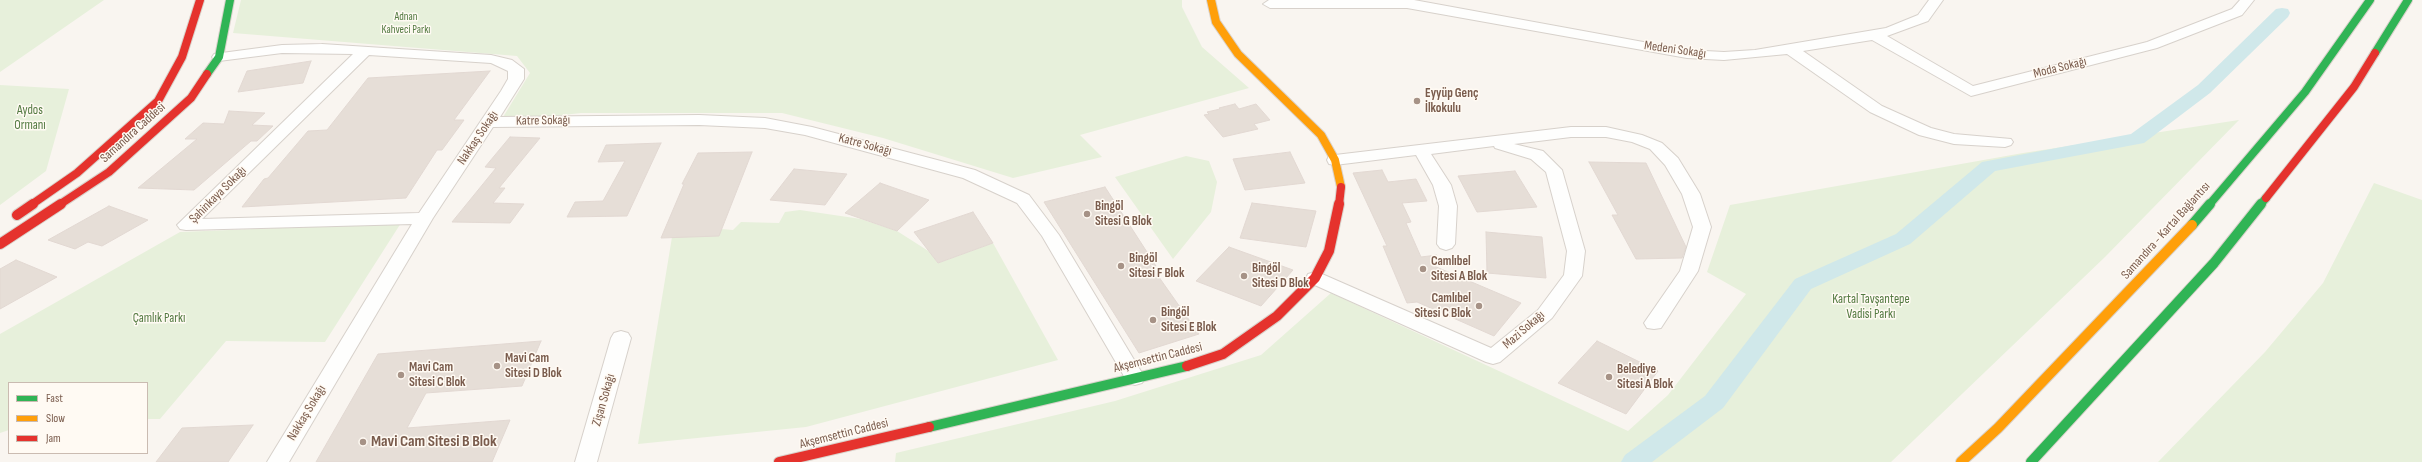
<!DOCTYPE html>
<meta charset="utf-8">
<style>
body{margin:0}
#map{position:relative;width:2422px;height:462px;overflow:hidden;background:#f9f5f0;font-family:"Sofia Sans Condensed",sans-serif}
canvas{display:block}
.legend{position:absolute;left:8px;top:382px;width:140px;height:72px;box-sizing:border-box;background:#fffaf3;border:1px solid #cabbb1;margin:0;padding:5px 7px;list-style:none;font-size:12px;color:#7a5c4d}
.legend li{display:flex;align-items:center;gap:8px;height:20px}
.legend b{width:20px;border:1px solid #cabbb1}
</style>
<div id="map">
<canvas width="2422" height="462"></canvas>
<ul class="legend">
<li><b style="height:5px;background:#30b455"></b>Fast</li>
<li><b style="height:5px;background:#ff9f0a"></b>Slow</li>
<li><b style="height:5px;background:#e5322d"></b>Jam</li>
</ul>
</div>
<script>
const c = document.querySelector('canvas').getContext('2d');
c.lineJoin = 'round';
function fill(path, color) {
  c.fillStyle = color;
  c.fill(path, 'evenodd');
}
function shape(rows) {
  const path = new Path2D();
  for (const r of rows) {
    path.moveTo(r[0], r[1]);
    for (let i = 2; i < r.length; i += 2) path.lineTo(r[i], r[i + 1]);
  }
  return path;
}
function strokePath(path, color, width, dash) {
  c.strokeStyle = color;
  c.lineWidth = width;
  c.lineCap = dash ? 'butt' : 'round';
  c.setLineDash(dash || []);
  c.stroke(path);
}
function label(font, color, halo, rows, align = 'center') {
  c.font = font + ' "Sofia Sans Condensed",sans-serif';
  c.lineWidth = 3;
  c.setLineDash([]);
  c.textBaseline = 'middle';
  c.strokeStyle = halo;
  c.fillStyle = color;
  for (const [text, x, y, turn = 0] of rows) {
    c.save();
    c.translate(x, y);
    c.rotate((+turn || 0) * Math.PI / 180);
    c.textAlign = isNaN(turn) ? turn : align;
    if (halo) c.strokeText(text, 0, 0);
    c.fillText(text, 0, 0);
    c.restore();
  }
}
const green = shape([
 [0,0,104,0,0,72],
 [241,0,1182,0,1182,7,1202,47,1249,88,1080,135,1102,157,1013,178,883,138,782,113,581,113,500,122,530,73,517,56,233,33],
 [0,85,69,89,46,171,0,205],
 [2239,120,2105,257,1891,462,895,462,896,453,1115,401,1261,355,1331,293,1628,431,1668,395,1746,294,1707,272,1730,205,2023,153],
 [1186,156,1209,161,1217,182,1211,212,1173,259,1115,177],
 [2374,183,2422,200,2422,462,2158,462,2265,352,2323,283],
 [800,210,861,219,897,231,930,252,938,263,993,243,1058,360,806,427,638,444,672,237,721,229,733,230,741,222,779,223,785,212],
 [401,223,325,342,226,341,160,419,147,419,147,383,9,383,9,430,0,433,0,334,180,232]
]);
const canal = shape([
 [2282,8,2288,9,2290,13,2288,17,2210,93,2144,143,1995,171,1910,244,1811,289,1723,408,1652,462,1621,462,1625,455,1705,396,1795,279,1896,234,1982,162,2131,134,2198,85,2276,9,2282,8]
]);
const building = shape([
 [311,61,303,83,238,92,247,71,311,61],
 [490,71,454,120,464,120,442,150,437,150,406,198,242,207,264,179,268,178,308,131,327,130,368,78,490,71],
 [1235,104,1239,109,1256,104,1270,120,1254,124,1258,129,1223,137,1204,115,1209,114,1207,112,1220,109,1219,108,1235,104],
 [229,111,265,113,252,125,273,126,257,141,251,141,194,190,138,188,197,139,185,139,203,123,224,124,229,111],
 [510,137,540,138,499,188,505,188,493,203,524,204,510,223,452,222,496,168,485,167,510,137],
 [661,143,627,216,567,217,575,202,603,201,625,161,598,162,606,145,661,143],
 [752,152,719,236,661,238,684,184,682,184,698,153,752,152],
 [1290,152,1305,183,1245,190,1233,159,1290,152],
 [1589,162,1646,163,1686,247,1682,258,1636,259,1612,215,1618,215,1589,162],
 [794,169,847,174,825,205,770,200,794,169],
 [1382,170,1388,182,1416,179,1427,201,1402,203,1411,222,1406,223,1421,257,1437,255,1434,266,1521,303,1494,336,1417,302,1407,303,1383,246,1387,246,1353,173,1382,170],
 [1515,171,1537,207,1477,212,1458,176,1515,171],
 [880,183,929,200,897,231,845,213,880,183],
 [1105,187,1156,266,1149,263,1199,334,1139,353,1044,202,1105,187],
 [1252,203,1316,211,1306,247,1240,238,1252,203],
 [109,206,148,220,102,246,88,242,75,249,48,240,109,206],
 [973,212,993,243,938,263,914,232,973,212],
 [1486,232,1542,237,1546,278,1487,273,1486,232],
 [1229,247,1293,270,1261,306,1196,281,1229,247],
 [16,260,57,277,0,309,0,269,16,260],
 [541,341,522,386,426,393,407,428,510,420,492,462,316,462,378,354,541,341],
 [1597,341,1658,371,1626,414,1558,383,1597,341],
 [253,425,228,462,156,462,182,428,253,425]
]);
const street = shape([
 [1269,0,1414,0,1687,50,1724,52,1755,50,1886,28,1918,15,1929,0,1943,0,1928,21,1887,36,1973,86,2147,42,2232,9,2240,0,2254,0,2242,15,2157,48,1971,96,1872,40,1803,51,1882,106,1931,128,1954,134,2011,139,2013,142,2011,145,2005,147,1954,144,1919,135,1870,112,1787,54,1724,60,1687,58,1407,8,1270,8,1263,4,1269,0],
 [322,44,491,55,512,60,524,69,524,79,500,117,699,115,765,118,812,127,975,170,1029,195,1059,235,1145,378,1142,383,1135,385,1128,383,1042,236,1017,203,963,178,805,135,765,128,699,125,493,127,433,218,289,462,267,462,412,224,186,230,180,229,177,225,353,54,282,53,219,61,214,60,212,57,214,54,282,45,322,44],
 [369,55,491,63,508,71,508,79,501,91,419,213,202,219,369,55],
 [1571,127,1606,127,1642,135,1662,143,1678,158,1700,194,1711,227,1698,271,1661,328,1654,329,1647,328,1644,323,1680,271,1693,227,1682,194,1665,165,1650,149,1632,142,1606,137,1571,137,1514,144,1543,151,1562,170,1585,251,1582,276,1552,318,1500,362,1493,364,1486,362,1308,282,1306,278,1308,274,1315,272,1322,274,1491,348,1538,310,1564,275,1567,251,1546,172,1531,159,1495,148,1494,146,1431,154,1451,185,1457,206,1455,244,1452,248,1446,250,1440,248,1437,244,1439,206,1433,185,1416,155,1335,165,1329,164,1327,160,1329,156,1335,155,1571,127],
 [621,331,628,333,631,338,597,462,575,462,611,338,614,333,621,331]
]);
const fastFar1 = shape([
 [2375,53,2408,0],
 [207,74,219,57,230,0],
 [2209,205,2305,92,2370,0],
 [2260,205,2266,198]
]);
const fast = shape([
 [2192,225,2210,204],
 [929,427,1187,366],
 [2031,462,2214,263,2261,204]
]);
const slowFar1 = shape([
 [1211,0,1216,22,1238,54,1321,135,1335,160,1341,187]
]);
const slow = shape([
 [1961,462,1998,428,2192,225]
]);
const jamFar1 = shape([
 [2266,198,2354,87,2375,53],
 [31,205,77,173,158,101,182,57,200,0],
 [59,205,109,172,191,98,207,74],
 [1339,205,1341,187]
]);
const jam = shape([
 [17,215,33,204],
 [0,244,61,204],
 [1187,366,1223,354,1277,316,1315,278,1329,251,1339,204],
 [779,462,929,427]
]);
const markers = [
 [1417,101,4,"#a69286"],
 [1087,214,4,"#a69286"],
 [1121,266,4,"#a69286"],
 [1423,269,4,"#a69286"],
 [1244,276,4,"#a69286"],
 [1479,306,4,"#a69286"],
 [1153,320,4,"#a69286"],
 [497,366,4,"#a69286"],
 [401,375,4,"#a69286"],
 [1609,377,4,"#a69286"],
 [363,442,4,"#a69286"]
];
const farParknames = [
 ["Adnan",406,17],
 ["Kahveci Parkı",406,30]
];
const streetNames = [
 ["Medeni Sokağı",1675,50,8],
 ["Moda Sokağı",2060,68,-14],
 ["Katre Sokağı",543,121,-1],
 ["Samandıra Caddesi",133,133,-42],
 ["Nakkaş Sokağı",478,138,-56],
 ["Katre Sokağı",865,145,15],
 ["Şahinkaya Sokağı",218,195,-45],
 ["Samandıra - Kartal Bağlantısı",2166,231,-48],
 ["Mazi Sokağı",1524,330,-41],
 ["Akşemsettin Caddesi",1158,358,-14],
 ["Zişan Sokağı",604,400,-74],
 ["Nakkaş Sokağı",307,413,-59],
 ["Akşemsettin Caddesi",844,434,-14]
];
const poiNames = [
 ["Eyyüp Genç",1425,94],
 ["İlkokulu",1425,109],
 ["Bingöl",1095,207],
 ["Sitesi G Blok",1095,222],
 ["Bingöl",1129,259],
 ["Sitesi F Blok",1129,274],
 ["Camlıbel",1431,262],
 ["Sitesi A Blok",1431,277],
 ["Bingöl",1252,269],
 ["Sitesi D Blok",1252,284],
 ["Camlıbel",1471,299,"right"],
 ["Sitesi C Blok",1471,314,"right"],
 ["Bingöl",1161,313],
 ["Sitesi E Blok",1161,328],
 ["Mavi Cam",505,359],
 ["Sitesi D Blok",505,374],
 ["Mavi Cam",409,368],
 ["Sitesi C Blok",409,383],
 ["Belediye",1617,370],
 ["Sitesi A Blok",1617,385]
];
const parkNames = [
 ["Aydos",30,111],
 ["Ormanı",30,126],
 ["Kartal Tavşantepe",1871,300],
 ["Vadisi Parkı",1871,315],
 ["Çamlık Parkı",159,319]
];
const nearPoinames = [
 ["Mavi Cam Sitesi B Blok",371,442]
];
fill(green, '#e7f0db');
fill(canal, '#d0e8ea');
fill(building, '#e6ded7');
strokePath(building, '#e2d8d2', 1);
strokePath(street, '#d7d1cb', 2);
strokePath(fastFar1, '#d9d2cb', 10);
strokePath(fast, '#d9d2cb', 12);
strokePath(slowFar1, '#d9d2cb', 10);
strokePath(slow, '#d9d2cb', 12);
strokePath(jamFar1, '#d9d2cb', 10);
strokePath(jam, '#d9d2cb', 12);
fill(street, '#fefefd');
strokePath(fastFar1, '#30b455', 8);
strokePath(fast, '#30b455', 10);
strokePath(slowFar1, '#ff9f0a', 8);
strokePath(slow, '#ff9f0a', 10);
strokePath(jamFar1, '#e5322d', 8);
strokePath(jam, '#e5322d', 10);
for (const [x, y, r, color] of markers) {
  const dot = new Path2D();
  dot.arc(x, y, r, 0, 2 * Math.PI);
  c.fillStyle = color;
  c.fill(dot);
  strokePath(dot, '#fffaf3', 1.5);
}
label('11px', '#537a41', '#fffaf3', farParknames);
label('13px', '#7a5c4d', '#fffaf3', streetNames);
label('bold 13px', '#7a5c4d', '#fffaf3', poiNames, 'left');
label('13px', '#537a41', '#fffaf3', parkNames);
label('bold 16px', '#7a5c4d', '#fffaf3', nearPoinames, 'left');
</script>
